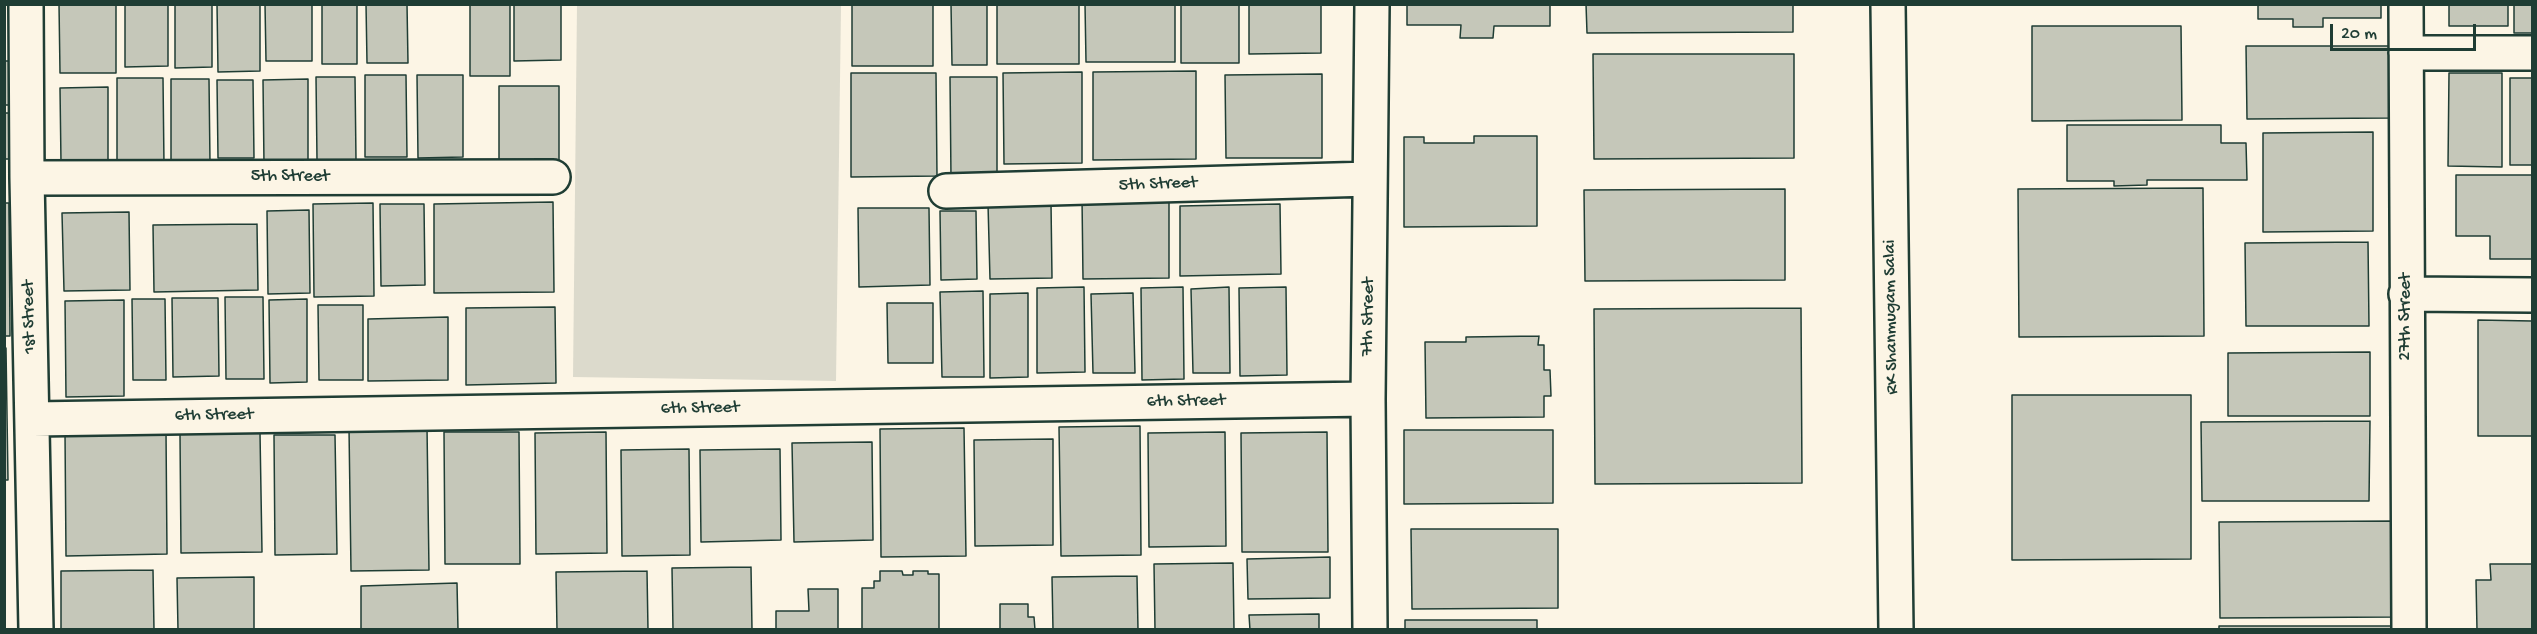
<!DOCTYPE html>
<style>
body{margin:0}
#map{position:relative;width:2537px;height:634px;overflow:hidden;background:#fcf5e5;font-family:"Gochi Hand",sans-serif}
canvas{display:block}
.frame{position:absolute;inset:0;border:6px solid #1f3d34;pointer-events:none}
.scale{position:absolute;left:2330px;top:24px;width:146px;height:27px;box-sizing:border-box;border:3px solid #1f3d34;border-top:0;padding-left:8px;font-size:18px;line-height:21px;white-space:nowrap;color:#1f3d34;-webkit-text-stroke:4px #fcf5e5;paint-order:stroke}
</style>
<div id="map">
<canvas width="2537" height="634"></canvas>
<div class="frame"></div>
<div class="scale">20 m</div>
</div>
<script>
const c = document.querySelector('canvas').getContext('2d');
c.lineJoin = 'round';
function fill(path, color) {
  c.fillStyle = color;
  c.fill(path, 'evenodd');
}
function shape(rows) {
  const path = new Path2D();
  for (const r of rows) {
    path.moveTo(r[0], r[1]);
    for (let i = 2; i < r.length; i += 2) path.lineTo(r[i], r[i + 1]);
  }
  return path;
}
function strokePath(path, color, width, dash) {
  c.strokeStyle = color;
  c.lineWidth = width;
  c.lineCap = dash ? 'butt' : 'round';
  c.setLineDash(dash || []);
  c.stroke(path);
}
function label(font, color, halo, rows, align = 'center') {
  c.font = font + ' "Gochi Hand",sans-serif';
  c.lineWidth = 4.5;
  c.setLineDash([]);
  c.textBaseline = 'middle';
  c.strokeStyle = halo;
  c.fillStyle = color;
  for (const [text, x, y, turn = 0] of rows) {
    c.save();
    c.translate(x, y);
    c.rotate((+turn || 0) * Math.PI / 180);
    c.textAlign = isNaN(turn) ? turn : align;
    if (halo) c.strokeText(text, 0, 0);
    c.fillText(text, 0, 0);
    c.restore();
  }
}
const green = shape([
 [577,5,841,5,836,381,573,377]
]);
const building = shape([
 [59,4,116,4,116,73,60,73,59,4],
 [125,4,168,4,168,66,125,67,125,4],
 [175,4,212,4,212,67,175,68,175,4],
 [217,4,260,4,260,71,218,72,217,4],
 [265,4,312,4,312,61,266,61,265,4],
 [322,4,357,4,357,64,322,64,322,4],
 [366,4,407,4,408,63,367,63,366,4],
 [470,4,510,4,510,76,470,76,470,4],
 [514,4,561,4,561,60,514,61,514,4],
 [852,4,933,4,933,66,852,66,852,4],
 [951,4,987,4,987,65,952,65,951,4],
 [997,4,1079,4,1079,64,997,64,997,4],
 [1085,4,1175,4,1175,62,1086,62,1085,4],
 [1181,4,1239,4,1239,63,1181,63,1181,4],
 [1249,4,1321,4,1321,53,1249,54,1249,4],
 [1407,4,1550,4,1550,26,1494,26,1493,38,1460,38,1461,25,1407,25,1407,4],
 [1586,4,1793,4,1793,32,1587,33,1586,4],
 [2213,4,2381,4,2381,18,2323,18,2323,27,2293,27,2293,19,2258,19,2258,5,2213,4],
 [2449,4,2508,4,2508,26,2449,26,2449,4],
 [2514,4,2532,4,2532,33,2514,33,2514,4],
 [2032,26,2181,26,2182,120,2032,121,2032,26],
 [2246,46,2389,46,2389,118,2247,119,2246,46],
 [1593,54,1794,54,1794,158,1594,159,1593,54],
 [4,61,9,61,9,105,4,105,4,61],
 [1196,71,1196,159,1093,160,1093,72,1196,71],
 [1082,72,1082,163,1004,164,1003,73,1082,72],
 [851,73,936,73,937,176,851,177,851,73],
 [2449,73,2502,73,2502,167,2448,166,2449,73],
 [1322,74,1322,158,1226,158,1225,75,1322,74],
 [365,75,406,75,407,157,365,157,365,75],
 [417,75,463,75,463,157,418,158,417,75],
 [316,77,355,77,356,160,317,160,316,77],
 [950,77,997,77,997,178,951,179,950,77],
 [117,78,163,78,164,165,117,165,117,78],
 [2510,78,2532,78,2532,165,2510,165,2510,78],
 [171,79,209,79,210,163,171,163,171,79],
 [308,79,308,165,264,165,263,80,308,79],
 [217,80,253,80,254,158,218,158,217,80],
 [499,86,559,86,559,167,499,167,499,86],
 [108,87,108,163,61,163,60,88,108,87],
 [4,113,17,113,18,159,4,159,4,113],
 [2067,125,2221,125,2221,143,2246,143,2247,180,2147,180,2147,185,2114,186,2114,181,2067,181,2067,125],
 [2373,132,2373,231,2263,232,2263,133,2373,132],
 [1474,136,1537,136,1537,226,1404,227,1404,137,1424,137,1424,143,1474,143,1474,136],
 [2456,175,2532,175,2532,259,2490,259,2490,236,2456,236,2456,175],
 [2203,188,2204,336,2019,337,2018,189,2203,188],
 [1785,189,1785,280,1585,281,1584,190,1785,189],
 [1169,197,1169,278,1083,279,1082,198,1169,197],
 [553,202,554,292,434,293,434,204,553,202],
 [4,203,9,203,10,336,4,336,4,203],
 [373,203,374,296,314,297,313,204,373,203],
 [1051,203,1052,278,990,279,988,204,1051,203],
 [380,204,424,204,425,285,381,286,380,204],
 [1280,204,1281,274,1180,276,1180,206,1280,204],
 [858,208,929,208,930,285,859,287,858,208],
 [309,210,310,293,268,294,267,211,309,210],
 [940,211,976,211,977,279,941,280,940,211],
 [129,212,130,290,64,291,62,213,129,212],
 [257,224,258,290,154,292,153,225,257,224],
 [2368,242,2369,326,2246,326,2245,243,2368,242],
 [1084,287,1085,372,1037,373,1037,288,1084,287],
 [1183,287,1184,379,1142,380,1141,288,1183,287],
 [1229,287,1230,373,1193,373,1191,289,1229,287],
 [1286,287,1287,375,1240,376,1239,288,1286,287],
 [983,291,984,377,942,377,940,292,983,291],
 [1028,293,1028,377,990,378,990,294,1028,293],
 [1133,293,1135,373,1093,373,1091,294,1133,293],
 [225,297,263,297,264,379,226,379,225,297],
 [172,298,218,298,219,376,173,377,172,298],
 [132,299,165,299,166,380,133,380,132,299],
 [307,299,307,382,270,383,269,300,307,299],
 [124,300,124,396,66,397,65,301,124,300],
 [887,303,933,303,933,363,888,363,887,303],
 [318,305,363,305,363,380,319,380,318,305],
 [555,307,556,383,466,385,466,308,555,307],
 [1801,308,1802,483,1595,484,1594,309,1801,308],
 [448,317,448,380,368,381,368,319,448,317],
 [2478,320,2532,321,2532,436,2478,436,2478,320],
 [1539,336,1538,345,1544,345,1544,370,1550,370,1551,396,1544,396,1544,417,1426,418,1425,342,1466,342,1466,337,1539,336],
 [4,348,6,348,8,480,4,480,4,348],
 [2370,352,2370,416,2228,416,2228,353,2370,352],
 [2012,395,2191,395,2191,559,2012,560,2012,395],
 [2370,421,2369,501,2202,501,2201,422,2370,421],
 [1140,426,1141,555,1061,556,1059,427,1140,426],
 [427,427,429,570,351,571,349,428,427,427],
 [964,428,966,556,881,557,880,429,964,428],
 [1404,430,1553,430,1553,503,1404,504,1404,430],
 [166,431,167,554,66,556,65,433,166,431],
 [444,432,519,432,520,564,445,564,444,432],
 [606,432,607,553,536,554,535,433,606,432],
 [1225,432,1226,546,1149,547,1148,433,1225,432],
 [1327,432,1328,552,1242,552,1241,433,1327,432],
 [260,433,262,552,181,553,180,434,260,433],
 [274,435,335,435,337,554,275,555,274,435],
 [1053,439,1053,545,975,546,974,440,1053,439],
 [872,442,873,540,794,542,792,443,872,442],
 [689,449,690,555,622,556,621,450,689,449],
 [780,449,781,540,701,542,700,450,780,449],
 [2396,521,2396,617,2220,618,2219,522,2396,521],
 [1411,529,1558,529,1558,608,1412,609,1411,529],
 [1330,557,1330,598,1248,599,1247,559,1330,557],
 [1233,563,1234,630,1155,630,1154,564,1233,563],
 [2490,564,2532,564,2532,630,2477,630,2476,580,2491,580,2490,564],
 [751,567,752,630,673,630,672,568,751,567],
 [153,570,154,630,61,630,61,571,153,570],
 [647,571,648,630,557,630,556,572,647,571],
 [880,571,902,571,903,575,913,575,913,571,928,571,928,574,939,574,939,630,862,630,862,588,874,588,874,581,880,581,880,571],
 [1137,576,1138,630,1053,630,1052,577,1137,576],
 [254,577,254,630,178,630,177,578,254,577],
 [457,583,458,630,361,630,361,586,457,583],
 [808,589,838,589,838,630,776,630,776,611,809,611,808,589],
 [1000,604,1028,604,1028,617,1034,617,1035,630,1000,630,1000,604],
 [1319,614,1319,630,1250,630,1249,615,1319,614],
 [1405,620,1537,620,1537,630,1405,630,1405,620],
 [2219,626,2391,626,2391,630,2219,630,2219,626],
 [2206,629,2206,630,2077,630,2206,629]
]);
const street = shape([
 [26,4,27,178,36,630],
 [2406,4,2409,630],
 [2406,53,2532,53],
 [27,178,553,177],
 [946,191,1370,179],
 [2406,294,2532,295],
 [33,419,1368,399],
 [1370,630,1368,399,1372,4]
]);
const secondary = shape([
 [1888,4,1896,630]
]);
const streetNames = [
 ["5th Street",290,177],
 ["5th Street",1158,185,-2],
 ["1st Street",30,317,-91],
 ["7th Street",1369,317,-89],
 ["RK Shanmugam Salai",1892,317,-91],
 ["27th Street",2406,317,-90],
 ["6th Street",1186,402,-1],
 ["6th Street",700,409,-1],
 ["6th Street",214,416,-1]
];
fill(green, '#dcdacc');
fill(building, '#c5c7b9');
strokePath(building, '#1f3d34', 1.5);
strokePath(street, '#1f3d34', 38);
strokePath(secondary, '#1f3d34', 38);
strokePath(street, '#fcf5e5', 33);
strokePath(secondary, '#fcf5e5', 33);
label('18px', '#1f3d34', '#fcf5e5', streetNames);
</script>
